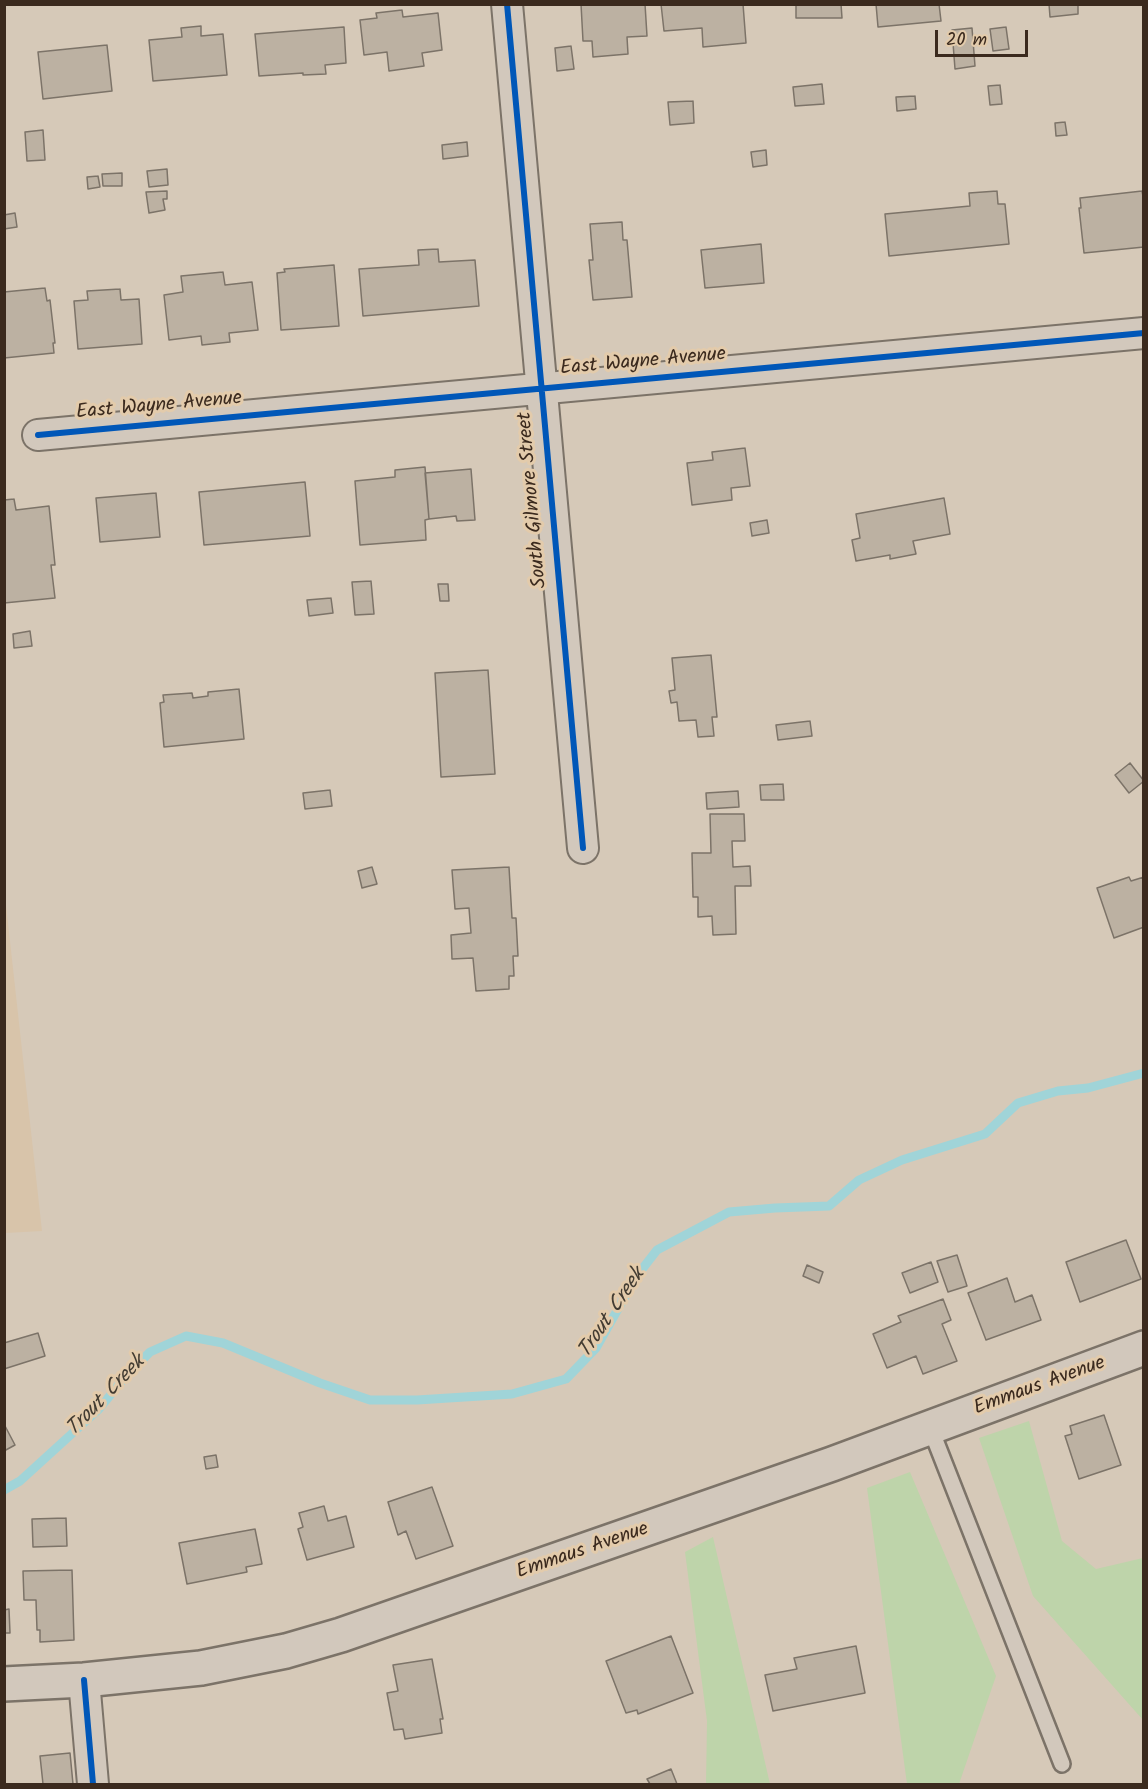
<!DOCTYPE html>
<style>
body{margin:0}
#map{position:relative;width:1148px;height:1789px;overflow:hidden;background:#d6c9b8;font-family:Kalam,sans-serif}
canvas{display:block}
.frame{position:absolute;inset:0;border:6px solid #3b2a1e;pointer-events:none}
.scale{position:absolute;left:935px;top:30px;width:93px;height:27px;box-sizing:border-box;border:3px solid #3b2a1e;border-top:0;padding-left:8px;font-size:18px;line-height:21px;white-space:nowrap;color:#3b2a1e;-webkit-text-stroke:4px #e3cbab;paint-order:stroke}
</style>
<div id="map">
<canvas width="1148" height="1789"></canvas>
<div class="frame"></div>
<div class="scale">20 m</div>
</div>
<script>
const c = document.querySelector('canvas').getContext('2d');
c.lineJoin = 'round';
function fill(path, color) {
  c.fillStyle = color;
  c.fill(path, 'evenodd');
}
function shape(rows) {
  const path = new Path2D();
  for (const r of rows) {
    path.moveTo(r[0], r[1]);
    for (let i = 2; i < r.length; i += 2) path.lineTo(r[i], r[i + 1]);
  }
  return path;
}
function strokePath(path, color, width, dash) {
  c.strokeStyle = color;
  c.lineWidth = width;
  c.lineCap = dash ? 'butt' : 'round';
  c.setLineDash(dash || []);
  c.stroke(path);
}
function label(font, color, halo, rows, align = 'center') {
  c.font = font + ' Kalam,sans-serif';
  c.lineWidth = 6;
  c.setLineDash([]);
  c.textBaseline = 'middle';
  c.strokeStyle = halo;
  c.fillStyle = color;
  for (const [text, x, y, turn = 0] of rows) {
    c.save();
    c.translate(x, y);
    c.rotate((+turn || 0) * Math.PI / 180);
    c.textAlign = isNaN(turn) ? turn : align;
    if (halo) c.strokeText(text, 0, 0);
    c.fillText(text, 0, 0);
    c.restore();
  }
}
const built = shape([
 [4,896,5,896,42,1231,5,1233]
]);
const green = shape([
 [1029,1421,1062,1541,1096,1569,1143,1558,1143,1720,1033,1596,979,1438],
 [910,1472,996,1676,959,1784,907,1784,867,1488],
 [713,1537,770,1784,706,1784,707,1721,685,1552]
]);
const stream = shape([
 [4,1490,20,1481,99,1409,126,1376,150,1352,186,1336,223,1343,320,1383,370,1400,417,1400,512,1394,566,1379,596,1348,636,1277,657,1250,729,1212,775,1208,829,1206,859,1180,902,1160,985,1134,1018,1103,1058,1091,1088,1088,1144,1073]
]);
const building = shape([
 [581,4,645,4,647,36,627,37,628,54,593,57,592,41,583,41,581,4],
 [661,4,743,4,746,43,703,47,702,28,664,31,661,4],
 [796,4,841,4,842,18,796,18,796,4],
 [876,4,939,4,941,21,878,27,876,4],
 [1049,4,1078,4,1078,14,1050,17,1049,4],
 [402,10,403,17,438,13,442,50,422,53,424,66,389,71,387,52,364,55,360,20,377,18,376,13,402,10],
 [201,26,201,36,223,34,227,75,153,81,149,40,182,37,181,28,201,26],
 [344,27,346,63,325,65,326,74,303,75,303,73,259,76,255,34,344,27],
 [1006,27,1009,49,993,51,990,29,1006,27],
 [972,28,975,66,955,69,952,30,972,28],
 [107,45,112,91,43,99,38,52,107,45],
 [571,46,574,69,557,71,555,48,571,46],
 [822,84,824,104,795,106,793,87,822,84],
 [1000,85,1002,104,990,105,988,86,1000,85],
 [915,96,916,109,897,111,896,97,915,96],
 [693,101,694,123,670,125,668,102,693,101],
 [1065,122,1067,135,1056,136,1055,123,1065,122],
 [43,130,45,160,27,161,25,132,43,130],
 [467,142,468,156,443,159,442,145,467,142],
 [766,150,767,165,753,167,751,152,766,150],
 [167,169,168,185,149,187,147,171,167,169],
 [122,173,122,186,103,186,102,174,122,173],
 [98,176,100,187,88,189,87,177,98,176],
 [167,191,167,199,163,199,165,210,149,213,146,192,167,191],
 [997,191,998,204,1005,204,1009,244,889,256,885,214,970,206,969,193,997,191],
 [1142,191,1144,201,1144,247,1084,253,1079,208,1081,208,1080,198,1142,191],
 [15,213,17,227,4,229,4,215,15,213],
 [622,222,623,240,627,240,632,297,593,300,589,260,593,260,590,224,622,222],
 [761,244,764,283,705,288,701,250,761,244],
 [438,249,439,262,475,260,479,306,363,316,359,269,419,265,418,250,438,249],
 [334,265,339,326,281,330,277,273,285,272,284,269,334,265],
 [223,272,225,285,252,282,258,330,229,333,230,342,202,345,201,336,169,340,164,295,183,292,181,276,223,272],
 [45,288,47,301,50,300,55,343,53,343,54,353,4,358,4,292,45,288],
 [120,289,121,300,139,299,142,344,78,349,74,301,88,300,87,291,120,289],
 [745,448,750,486,731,488,732,500,692,505,687,463,713,460,712,452,745,448],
 [425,467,429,519,425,520,426,540,360,545,355,481,395,477,395,470,425,467],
 [471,469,475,520,457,521,456,516,429,519,425,473,471,469],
 [305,482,310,536,204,545,199,492,305,482],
 [156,493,160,537,100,542,96,498,156,493],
 [944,498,950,534,913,541,916,554,890,559,890,555,856,561,852,540,860,538,856,514,944,498],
 [14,499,16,510,49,506,55,565,51,565,55,598,4,603,4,500,14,499],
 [767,520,769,533,752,536,750,523,767,520],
 [371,581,374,614,355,615,352,582,371,581],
 [438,584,448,584,449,601,440,601,438,584],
 [331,598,333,613,309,616,307,600,331,598],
 [30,631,32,646,14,648,13,634,30,631],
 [711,655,717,717,712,717,714,736,698,737,696,720,679,721,677,702,671,703,669,691,675,690,672,658,711,655],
 [488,670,495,774,441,777,435,673,488,670],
 [239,689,244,739,164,747,160,703,164,702,163,695,192,693,193,698,208,696,208,692,239,689],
 [810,721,812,736,778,740,776,725,810,721],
 [1130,763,1144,781,1129,793,1115,775,1130,763],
 [783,784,784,800,761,800,760,785,783,784],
 [330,790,332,806,305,809,303,793,330,790],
 [738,791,739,807,707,809,706,793,738,791],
 [710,814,744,814,745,841,732,841,733,867,750,866,751,886,735,886,736,934,713,935,712,916,698,917,698,897,693,897,692,853,711,853,710,814],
 [372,867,377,884,362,888,358,871,372,867],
 [509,867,512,918,516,918,518,956,513,956,514,976,509,976,509,989,476,991,473,958,452,959,451,935,471,933,469,908,455,909,452,870,509,867],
 [1129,877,1131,881,1144,877,1144,927,1114,938,1097,888,1129,877],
 [1126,1240,1141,1279,1080,1302,1066,1262,1126,1240],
 [957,1255,967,1286,948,1292,937,1261,957,1255],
 [931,1262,938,1282,910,1293,902,1273,931,1262],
 [807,1265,823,1272,819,1283,803,1276,807,1265],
 [1007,1278,1015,1302,1032,1295,1041,1320,986,1340,968,1293,1007,1278],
 [943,1299,951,1320,942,1324,957,1361,923,1374,916,1356,887,1368,873,1334,901,1322,898,1316,943,1299],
 [38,1333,45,1356,4,1369,4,1343,38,1333],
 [1104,1415,1121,1465,1079,1479,1065,1436,1072,1434,1070,1426,1104,1415],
 [4,1424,15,1445,4,1451,4,1424],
 [216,1455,218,1467,206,1469,204,1457,216,1455],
 [432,1487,453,1546,416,1559,406,1531,398,1535,388,1502,432,1487],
 [324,1506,328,1521,346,1516,354,1547,307,1560,298,1529,303,1527,299,1513,324,1506],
 [66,1518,67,1546,33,1547,32,1519,66,1518],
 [255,1529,262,1564,246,1567,247,1572,187,1584,179,1543,255,1529],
 [72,1570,74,1640,40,1642,40,1630,37,1630,36,1600,24,1600,23,1571,72,1570],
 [9,1609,10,1633,4,1633,4,1610,9,1609],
 [671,1636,693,1693,638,1714,637,1710,626,1713,606,1661,671,1636],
 [856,1646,865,1693,773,1711,765,1675,797,1669,794,1658,856,1646],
 [432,1659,443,1719,440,1719,442,1733,405,1739,403,1729,394,1730,387,1693,398,1691,393,1665,432,1659],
 [70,1753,73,1784,43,1784,40,1756,70,1753],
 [671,1769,677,1784,650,1784,647,1779,671,1769]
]);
const service = shape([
 [930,1427,1062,1764]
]);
const minor = shape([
 [507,4,583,848],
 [38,435,1144,333],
 [84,1680,93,1784]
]);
const secondary = shape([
 [4,1684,84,1680,201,1668,286,1651,341,1635,832,1464,1144,1348]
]);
const cycleway = shape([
 [507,4,583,848],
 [38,435,1144,333],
 [84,1680,93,1784]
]);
const streetNames = [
 ["East Wayne Avenue",643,363,-5],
 ["East Wayne Avenue",159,407,-5],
 ["South Gilmore Street",534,500,-95],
 ["Emmaus Avenue",1040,1387,-20],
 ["Emmaus Avenue",583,1552,-19]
];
const waterNames = [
 ["Trout Creek",613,1314,-56],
 ["Trout Creek",107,1397,-46]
];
fill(built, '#d8c4aa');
fill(green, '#bed4aa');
strokePath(stream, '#a0d4d8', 9);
fill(building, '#bcb1a2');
strokePath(building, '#7c7368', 1.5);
strokePath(service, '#7c7368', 20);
strokePath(minor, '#7c7368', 34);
strokePath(secondary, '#7c7368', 38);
strokePath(service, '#d2c8bc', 15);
strokePath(minor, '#d2c8bc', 30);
strokePath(secondary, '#d2c8bc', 33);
strokePath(cycleway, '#0057b8', 6);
label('20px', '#3b2a1e', '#e3cbab', streetNames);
label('italic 21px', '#433c32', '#e3cbab', waterNames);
</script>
